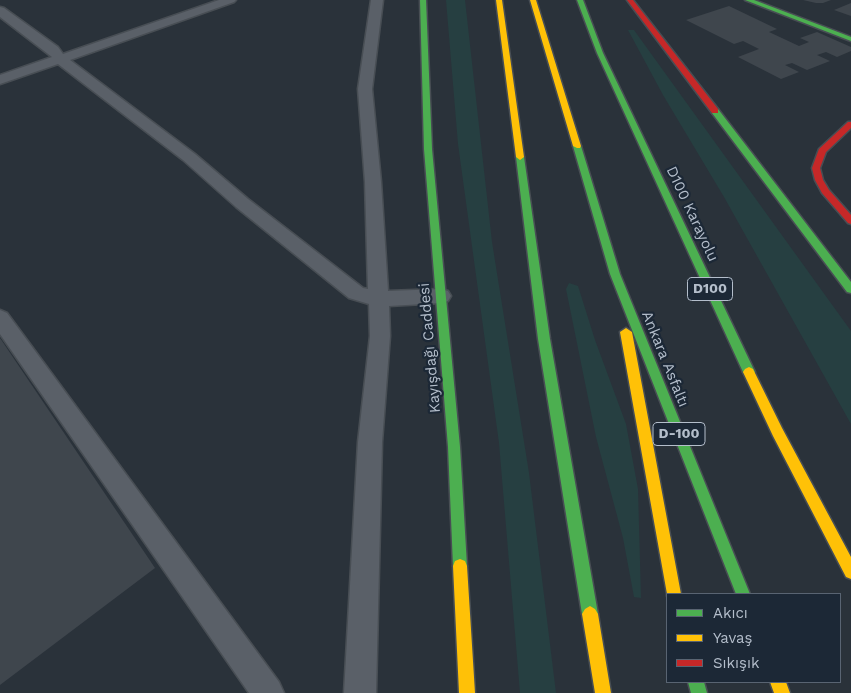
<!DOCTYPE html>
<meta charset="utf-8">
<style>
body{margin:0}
#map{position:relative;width:851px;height:693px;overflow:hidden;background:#2a323a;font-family:"Work Sans",sans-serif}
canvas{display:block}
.legend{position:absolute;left:666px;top:593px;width:175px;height:90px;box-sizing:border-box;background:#1c2836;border:1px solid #596472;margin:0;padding:6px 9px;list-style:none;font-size:15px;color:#b4becb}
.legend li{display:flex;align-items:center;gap:10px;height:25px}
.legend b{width:25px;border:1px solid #596472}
</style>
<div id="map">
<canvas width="851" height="693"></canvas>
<ul class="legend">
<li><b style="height:6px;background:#4caf50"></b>Akıcı</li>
<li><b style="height:6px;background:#ffc107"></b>Yavaş</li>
<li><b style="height:6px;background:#c62828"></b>Sıkışık</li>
</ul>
</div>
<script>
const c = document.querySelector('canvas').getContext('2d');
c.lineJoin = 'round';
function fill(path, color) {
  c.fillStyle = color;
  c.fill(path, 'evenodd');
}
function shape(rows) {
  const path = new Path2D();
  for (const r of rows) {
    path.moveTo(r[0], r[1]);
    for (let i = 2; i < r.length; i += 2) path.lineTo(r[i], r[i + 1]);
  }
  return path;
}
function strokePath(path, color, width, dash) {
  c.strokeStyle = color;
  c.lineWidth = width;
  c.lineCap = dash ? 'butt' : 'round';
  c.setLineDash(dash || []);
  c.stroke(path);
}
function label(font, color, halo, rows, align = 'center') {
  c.font = font + ' "Work Sans",sans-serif';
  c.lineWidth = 4.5;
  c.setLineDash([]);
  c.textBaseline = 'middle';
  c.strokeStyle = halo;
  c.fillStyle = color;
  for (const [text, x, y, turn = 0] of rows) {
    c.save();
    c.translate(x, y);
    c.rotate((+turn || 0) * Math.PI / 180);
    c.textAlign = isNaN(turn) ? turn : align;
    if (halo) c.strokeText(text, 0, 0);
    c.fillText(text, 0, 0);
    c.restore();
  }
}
const green = shape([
 [446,0,465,0,492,242,529,473,556,693,520,693,499,443,458,144],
 [628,30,634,30,851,331,851,424,724,197,663,95],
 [569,283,578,286,595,340,626,424,638,489,641,598,634,597,623,538,596,437,566,289]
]);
const building = shape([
 [803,0,831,0,823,3,816,3],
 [851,3,851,16,834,10],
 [729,6,777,29,769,32,799,46,809,42,800,38,817,32,851,47,851,51,837,57,826,52,817,55,830,61,807,70,792,63,785,65,799,72,781,79,738,57,759,49,743,41,734,44,686,20],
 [0,338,155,568,0,685]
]);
const lane = shape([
 [219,0,236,0,234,2,70,60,195,154,248,199,363,288,368,289,365,182,358,89,371,0,383,0,372,89,381,182,388,291,441,289,448,291,451,296,448,301,441,303,389,306,390,336,382,442,376,693,344,693,358,442,370,336,369,304,349,298,236,207,183,160,58,64,0,84,0,75,52,57,0,17,0,7,4,8,58,47,63,54,219,0],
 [0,310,7,313,279,682,284,693,249,693,0,334,0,310]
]);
const fast = shape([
 [420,0,426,0,432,149,460,447,467,566,465,571,460,573,455,571,453,566,448,447,424,149,420,0],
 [577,0,583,0,603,53,755,372,753,375,745,375,743,372,597,53,577,0],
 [745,0,754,0,851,37,851,41,745,0],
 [712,109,718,109,851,282,851,293,847,292,712,113,712,109],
 [574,144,577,144,581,146,620,274,750,594,736,594,610,274,573,146,574,144],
 [520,154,524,157,550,339,598,614,595,619,590,622,585,619,582,614,538,339,516,157,520,154],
 [688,682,704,682,707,693,691,693,688,682]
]);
const slow = shape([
 [496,0,502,0,524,157,520,160,516,157,496,0],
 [530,0,536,0,581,146,580,148,577,148,573,146,530,0],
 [626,328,632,332,681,594,667,594,667,596,667,594,620,332,626,328],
 [749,367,753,369,782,428,851,557,851,579,846,577,773,436,743,372,745,369,749,367],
 [460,559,465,561,467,566,475,693,459,693,453,566,455,561,460,559],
 [590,606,595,609,598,614,611,693,595,693,582,614,585,609,590,606],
 [770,682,786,682,790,693,774,693,770,682]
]);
const jam = shape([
 [627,0,633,0,718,109,718,113,712,113,627,0],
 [848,122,851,122,851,128,826,152,820,168,823,180,829,190,851,215,851,224,848,223,822,193,815,180,812,168,819,149,848,122]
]);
const shields = [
 [710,289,45],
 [679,434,52]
];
const shieldNames = [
 ["D100",710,289],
 ["D-100",679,434]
];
const streetNames = [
 ["D100 Karayolu",692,214,65],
 ["Kayışdağı Caddesi",430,348,-95],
 ["Ankara Asfaltı",665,359,68]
];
fill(green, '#263f41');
fill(building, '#3f464d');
strokePath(lane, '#484e54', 3);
strokePath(fast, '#484e54', 3);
strokePath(slow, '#484e54', 3);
strokePath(jam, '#484e54', 3);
fill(lane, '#5a6068');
fill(fast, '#4caf50');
fill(slow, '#ffc107');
fill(jam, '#c62828');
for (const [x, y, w] of shields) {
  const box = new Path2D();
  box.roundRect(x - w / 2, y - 11.5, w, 23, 4);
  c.fillStyle = '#1c2836';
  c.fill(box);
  strokePath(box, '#b4becb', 1);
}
label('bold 14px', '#b4becb', null, shieldNames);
label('15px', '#b4becb', '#1c2836', streetNames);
</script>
